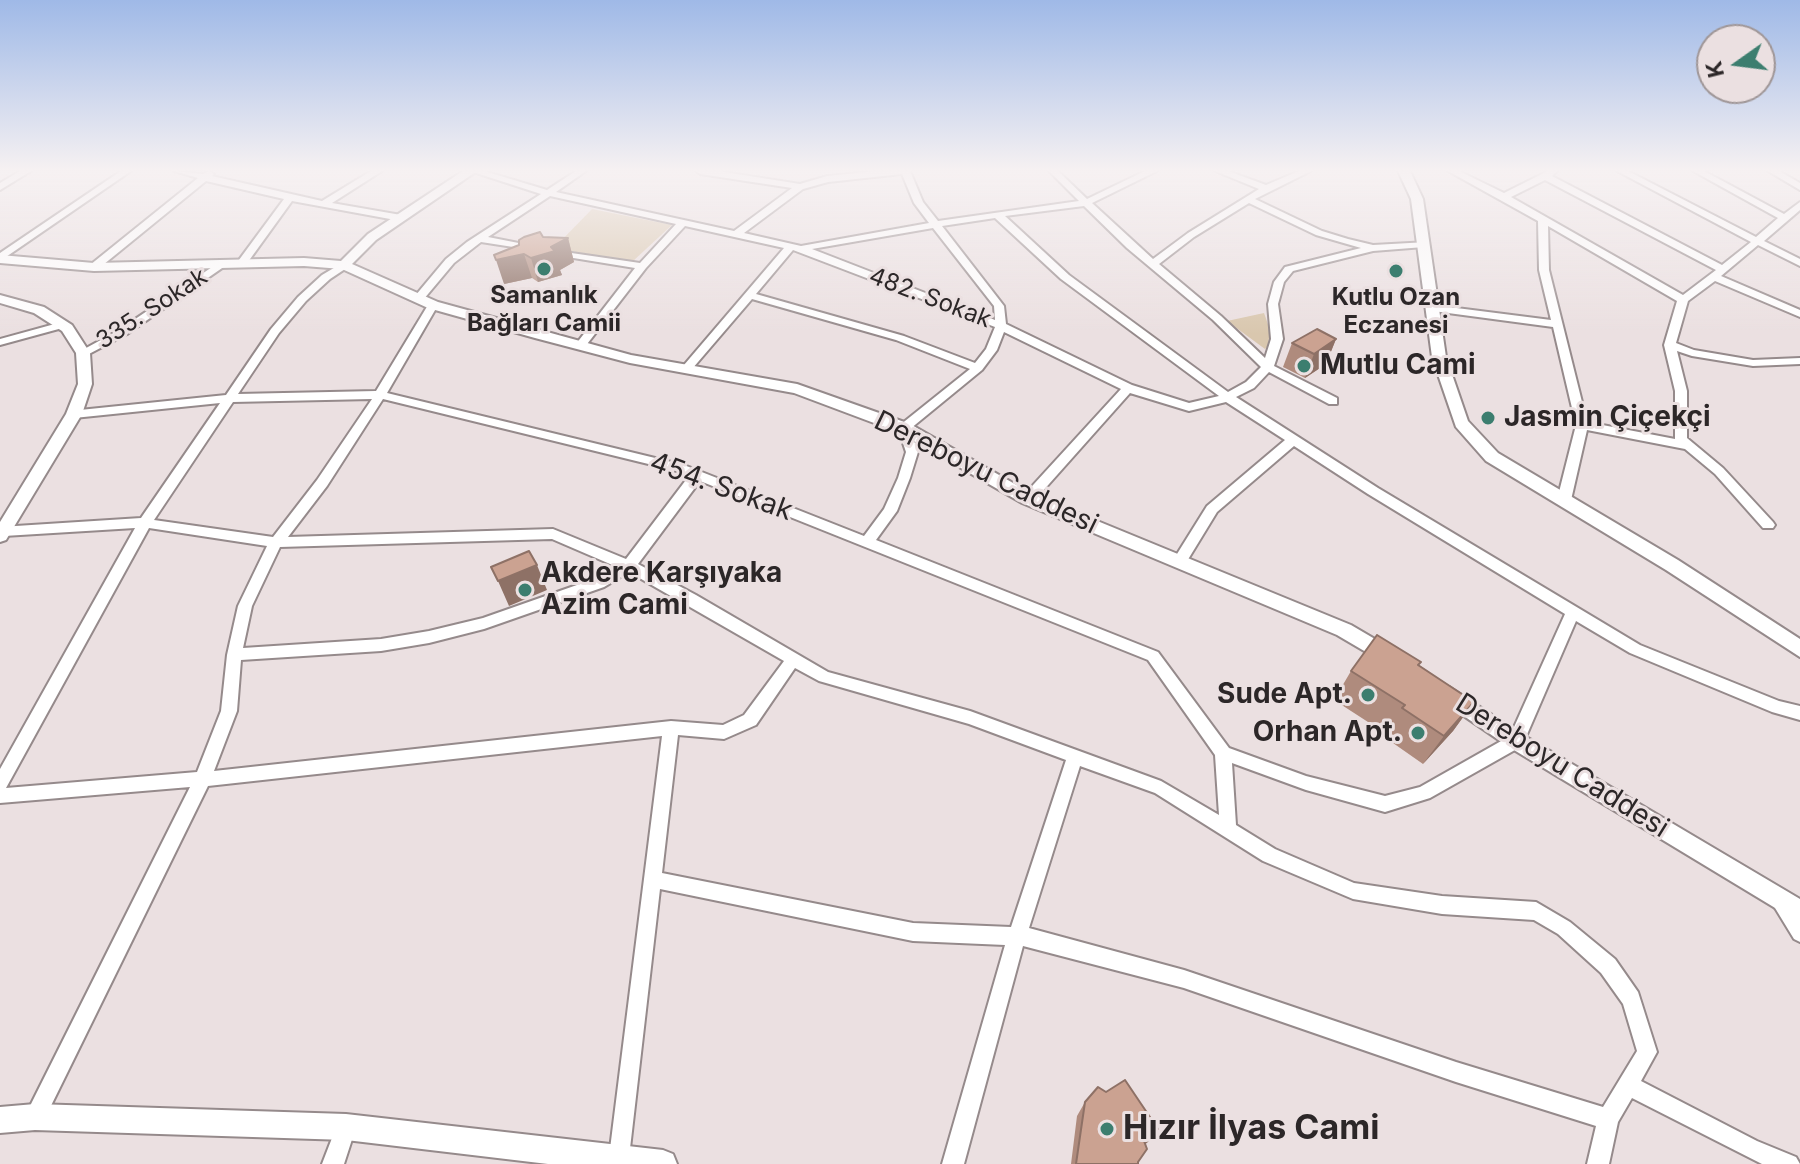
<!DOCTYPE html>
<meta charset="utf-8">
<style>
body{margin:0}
#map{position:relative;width:1800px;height:1164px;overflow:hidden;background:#ebe0e1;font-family:Inter,sans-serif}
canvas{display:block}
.north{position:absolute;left:1696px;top:24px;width:80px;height:80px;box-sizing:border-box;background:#ebe0e1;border:2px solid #9f9697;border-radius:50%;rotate:256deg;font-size:22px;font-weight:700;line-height:32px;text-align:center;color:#2c2728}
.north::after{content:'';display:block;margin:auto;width:28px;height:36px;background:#3c7e6f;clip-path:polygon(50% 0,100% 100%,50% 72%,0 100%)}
</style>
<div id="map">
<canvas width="1800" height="1164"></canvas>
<div class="north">K</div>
</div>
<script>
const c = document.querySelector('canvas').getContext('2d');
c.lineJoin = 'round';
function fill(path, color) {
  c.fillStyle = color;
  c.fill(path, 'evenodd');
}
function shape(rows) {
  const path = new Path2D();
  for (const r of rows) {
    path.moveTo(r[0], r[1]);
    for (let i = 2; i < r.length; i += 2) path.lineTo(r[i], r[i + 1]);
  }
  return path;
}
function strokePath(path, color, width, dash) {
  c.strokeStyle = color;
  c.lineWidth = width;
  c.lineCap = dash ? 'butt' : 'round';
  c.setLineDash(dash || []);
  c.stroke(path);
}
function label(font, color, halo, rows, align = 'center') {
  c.font = font + ' Inter,sans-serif';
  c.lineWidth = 6;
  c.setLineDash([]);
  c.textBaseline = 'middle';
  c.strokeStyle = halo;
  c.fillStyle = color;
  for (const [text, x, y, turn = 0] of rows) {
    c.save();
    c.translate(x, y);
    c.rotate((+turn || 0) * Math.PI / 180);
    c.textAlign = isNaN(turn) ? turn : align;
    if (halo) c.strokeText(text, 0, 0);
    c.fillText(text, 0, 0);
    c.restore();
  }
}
const green = shape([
 [592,209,672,225,632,262,554,248],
 [1264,313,1270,330,1268,346,1265,349,1227,321]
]);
const minor = shape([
 [20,171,31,171,0,190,0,183,20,171],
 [121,171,131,171,0,261,0,253,121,171],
 [174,171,203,174,209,171,214,174,212,176,322,201,371,171,382,171,332,203,401,215,406,218,401,221,292,201,245,266,241,267,236,264,284,199,206,181,98,269,90,269,90,265,198,178,174,171],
 [470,171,484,171,547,190,576,171,586,171,556,192,734,231,792,188,700,174,696,171,718,171,800,184,827,176,876,171,910,171,923,202,938,221,1079,201,1049,171,1058,171,1087,199,1145,171,1157,171,1092,203,1153,259,1188,233,1259,189,1215,171,1228,171,1266,185,1299,171,1311,171,1255,199,1322,231,1348,239,1373,245,1428,242,1428,246,1424,247,1373,251,1293,271,1284,282,1278,304,1283,339,1274,366,1337,398,1337,404,1329,404,1269,372,1254,388,1236,397,1378,488,1640,645,1779,701,1800,706,1800,720,1772,712,1630,653,1576,621,1522,746,1430,798,1385,812,1306,790,1232,763,1236,825,1275,849,1354,883,1442,896,1536,902,1570,922,1615,959,1638,992,1657,1052,1641,1081,1757,1141,1796,1157,1800,1164,1762,1164,1632,1098,1618,1122,1609,1164,1587,1164,1596,1126,1456,1082,1184,988,1023,946,964,1164,942,1164,1005,945,913,941,660,889,629,1157,627,1164,611,1164,609,1157,662,736,208,786,42,1124,35,1127,28,1124,25,1117,28,1110,190,787,0,803,0,769,135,528,4,536,0,535,0,527,141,518,220,403,74,418,68,414,70,411,226,395,271,329,298,297,322,275,344,262,349,265,348,267,330,279,306,301,279,333,238,394,376,391,428,305,433,302,438,305,387,393,684,465,864,536,884,509,898,478,906,452,898,428,900,425,970,369,896,340,752,299,692,369,684,369,684,365,784,248,685,226,646,268,584,348,576,348,576,344,635,268,555,255,551,254,551,250,640,263,676,224,550,196,488,237,539,247,539,251,481,242,454,263,423,300,415,300,415,296,446,259,467,242,541,194,470,171],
 [902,174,914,203,929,223,801,246,744,233,803,189,828,182,902,174],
 [1249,203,1316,235,1361,248,1285,267,1274,282,1268,304,1271,339,1265,358,1221,316,1159,264,1194,237,1249,203],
 [1084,206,1127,248,1213,320,1261,367,1246,382,1228,392,1069,275,1005,216,1084,206],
 [995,218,1061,279,1219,396,1189,403,1132,385,1006,324,1004,306,942,226,995,218],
 [933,228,994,306,995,320,812,249,933,228],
 [793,250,995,327,986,349,975,363,904,336,756,294,793,250],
 [1004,332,1121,389,1023,496,1022,499,1023,502,1033,502,1130,393,1189,411,1226,402,1285,440,1207,506,1172,562,1174,566,1184,566,1217,512,1294,446,1368,494,1565,614,1510,736,1420,787,1385,796,1306,776,1229,748,1158,652,876,540,897,511,910,478,918,452,910,429,982,370,997,350,1004,332],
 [372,399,317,480,273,537,154,520,233,402,372,399],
 [383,399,677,471,689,476,626,559,553,529,288,537,327,486,383,399],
 [700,481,1148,660,1215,755,1219,815,1161,781,970,711,828,672,696,595,638,564,700,481],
 [149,528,267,546,238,606,227,655,221,711,197,772,6,788,149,528],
 [552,539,617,567,594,579,483,618,429,631,381,639,243,648,252,606,280,547,552,539],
 [629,572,784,661,744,715,723,725,671,721,214,771,237,711,241,660,381,651,429,643,484,629,604,587,629,572],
 [795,668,819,681,969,724,1066,760,1011,927,913,923,662,873,678,735,724,739,756,725,795,668],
 [1080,766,1155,793,1263,861,1353,899,1442,914,1534,920,1558,934,1601,973,1623,1004,1637,1051,1603,1107,1456,1062,1184,970,1029,928,1080,766],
 [1448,171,1459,171,1504,193,1548,171,1557,171,1552,176,1722,265,1751,242,1617,171,1628,171,1756,237,1778,218,1693,171,1704,171,1784,214,1800,202,1800,210,1764,241,1800,259,1800,266,1758,245,1721,276,1800,310,1800,317,1715,281,1688,301,1676,343,1694,350,1753,360,1800,358,1800,364,1753,366,1692,356,1677,351,1687,391,1687,438,1723,468,1773,522,1775,525,1773,528,1763,528,1715,474,1685,449,1587,430,1571,500,1569,503,1559,503,1557,500,1576,425,1553,327,1433,311,1428,308,1433,305,1551,320,1539,270,1538,221,1448,171],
 [1545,180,1716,270,1683,295,1511,197,1545,180],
 [1548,226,1677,301,1664,345,1675,391,1675,439,1587,422,1549,270,1548,226],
 [1768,171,1779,171,1800,183,1800,190,1768,171],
 [221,261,225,262,225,266,127,334,87,355,83,356,77,353,119,330,221,261],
 [62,322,67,325,66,327,0,345,0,339,62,322],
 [1781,894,1787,897,1800,917,1800,942,1794,939,1772,903,1775,897,1781,894],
 [346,1117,353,1120,356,1127,344,1164,322,1164,339,1120,346,1117]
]);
const tertiary = shape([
 [463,171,477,171,376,240,352,264,438,302,631,355,797,384,910,424,1034,495,1351,625,1397,652,1400,657,1397,662,1390,665,1383,662,1337,635,1022,503,898,432,794,393,630,363,535,338,428,308,342,269,304,266,94,271,0,263,0,255,94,263,304,258,341,261,368,234,463,171],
 [1398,171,1410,171,1423,199,1446,357,1468,421,1498,453,1678,560,1800,639,1800,657,1666,570,1486,461,1456,427,1432,357,1411,199,1398,171],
 [0,295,44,307,72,325,90,353,92,384,82,414,6,540,0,542,0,522,66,414,78,384,76,353,62,331,34,313,0,303,0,295],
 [1449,687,1523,735,1800,899,1800,923,1509,747,1442,701,1439,695,1442,689,1449,687],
 [35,1104,346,1114,663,1150,673,1154,677,1164,548,1164,346,1140,35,1130,0,1133,0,1107,35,1104]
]);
const wall = shape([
 [543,237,568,238,574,262,560,270,562,275,538,282,532,278,504,284,519,245],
 [1336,339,1326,364,1305,378,1283,367,1292,343],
 [1419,665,1474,702,1453,731,1423,764,1383,736,1385,733,1334,700,1351,671],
 [1085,1102,1158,1129,1145,1144,1138,1164,1071,1164,1077,1116]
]);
const shadedWall = shape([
 [568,238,574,262,560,270,562,275,538,282,531,258],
 [524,254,532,278,504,284,496,260],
 [1336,339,1326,364,1305,378,1314,354],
 [537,565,547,590,509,606,498,581],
 [1474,702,1453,731,1423,764,1444,736],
 [1158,1129,1148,1142,1134,1153,1144,1141]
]);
const building = shape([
 [540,232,543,237,568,238,551,247,555,251,531,258,524,254,496,260,494,255,519,245,519,240,524,237,540,232],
 [1317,329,1336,339,1314,354,1292,343,1317,329],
 [529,551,537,565,498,581,491,567,529,551],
 [1377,635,1421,662,1418,665,1474,702,1444,736,1402,708,1405,705,1351,671,1377,635],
 [1125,1080,1158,1129,1144,1141,1147,1149,1138,1162,1138,1164,1076,1164,1085,1102,1098,1087,1106,1092,1125,1080]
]);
const markers = [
 [544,269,8,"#3c7e6f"],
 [1396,271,8,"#3c7e6f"],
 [1304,366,8,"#3c7e6f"],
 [1488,418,8,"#3c7e6f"],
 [525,590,8,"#3c7e6f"],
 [1368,695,8,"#3c7e6f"],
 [1418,733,8,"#3c7e6f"],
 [1107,1129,8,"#3c7e6f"]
];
const farPoinames = [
 ["Samanlık",544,296],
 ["Bağları Camii",544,324],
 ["Kutlu Ozan",1396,298],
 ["Eczanesi",1396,326]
];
const farStreetnames = [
 ["482. Sokak",930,298,21],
 ["335. Sokak",152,309,-33]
];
const poiNames = [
 ["Mutlu Cami",1320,366],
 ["Jasmin Çiçekçi",1504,418],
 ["Akdere Karşıyaka",541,574],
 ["Azim Cami",541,606],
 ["Sude Apt.",1352,695,"right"],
 ["Orhan Apt.",1402,733,"right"]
];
const streetNames = [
 ["Dereboyu Caddesi",986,473,26],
 ["454. Sokak",721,487,20],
 ["Dereboyu Caddesi",1562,766,32]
];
const nearPoinames = [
 ["Hızır İlyas Cami",1123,1129]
];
fill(green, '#d9c7ae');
strokePath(minor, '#958a8b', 4);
strokePath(tertiary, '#958a8b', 4);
fill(minor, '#fff');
fill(tertiary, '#fff');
fill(wall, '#af8b7d');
fill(shadedWall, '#8e7166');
fill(building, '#cba291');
strokePath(building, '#8e7166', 2);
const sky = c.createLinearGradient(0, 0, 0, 334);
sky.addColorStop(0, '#9fb9e7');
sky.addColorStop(0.51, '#f6f1f2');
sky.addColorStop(1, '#f6f1f200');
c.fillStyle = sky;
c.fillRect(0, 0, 1800, 334);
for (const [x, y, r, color] of markers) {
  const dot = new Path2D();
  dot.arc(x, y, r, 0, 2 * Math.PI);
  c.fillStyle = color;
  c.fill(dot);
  strokePath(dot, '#ebe0e1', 3);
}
label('bold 24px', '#2c2728', '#ebe0e1', farPoinames);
label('24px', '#2c2728', '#ebe0e1', farStreetnames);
label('bold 28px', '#2c2728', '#ebe0e1', poiNames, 'left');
label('28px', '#2c2728', '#ebe0e1', streetNames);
label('bold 34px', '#2c2728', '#ebe0e1', nearPoinames, 'left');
</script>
